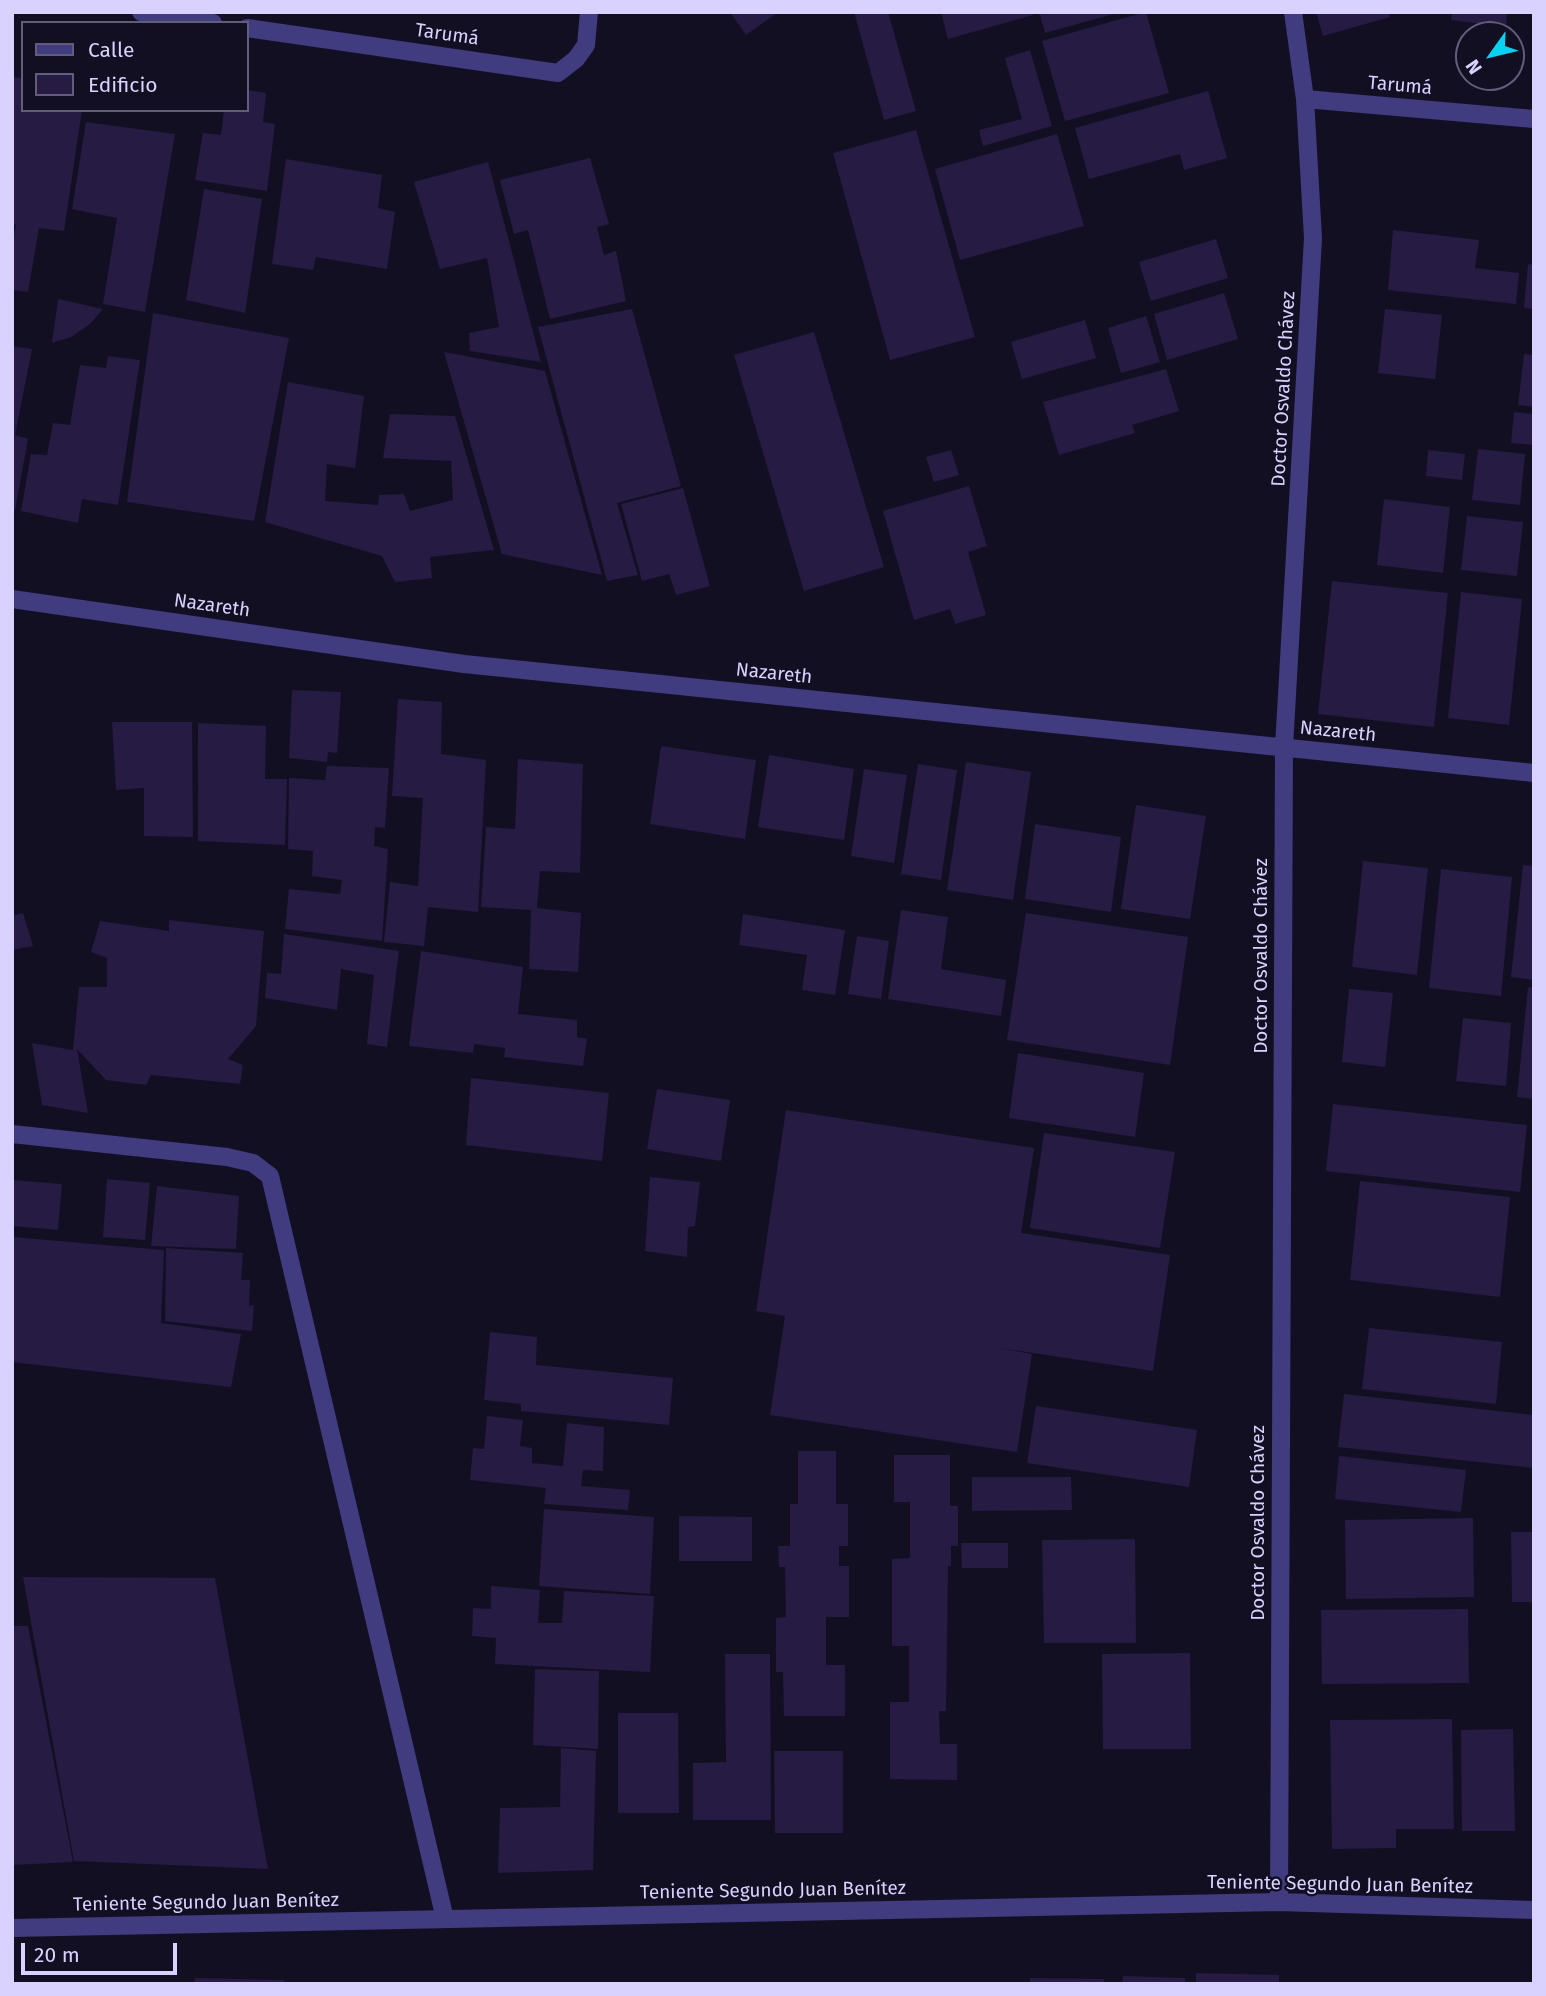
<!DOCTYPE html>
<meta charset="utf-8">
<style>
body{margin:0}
#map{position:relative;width:1546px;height:1996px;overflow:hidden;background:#130f23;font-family:"Fira Sans",sans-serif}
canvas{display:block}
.frame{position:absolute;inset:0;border:14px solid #d9d2fe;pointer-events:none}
.legend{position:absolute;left:21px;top:21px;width:228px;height:91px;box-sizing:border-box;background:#130f23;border:2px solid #625d7b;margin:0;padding:9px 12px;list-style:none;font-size:21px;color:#d9d2fe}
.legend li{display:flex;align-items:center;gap:14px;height:35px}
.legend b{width:35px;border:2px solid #625d7b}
.north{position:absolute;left:1455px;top:21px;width:70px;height:70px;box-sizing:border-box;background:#130f23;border:2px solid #625d7b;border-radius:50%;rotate:236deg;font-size:19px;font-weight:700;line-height:28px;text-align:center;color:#d9d2fe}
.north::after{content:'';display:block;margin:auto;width:24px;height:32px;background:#08d2f3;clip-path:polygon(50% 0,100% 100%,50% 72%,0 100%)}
.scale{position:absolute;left:21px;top:1943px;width:156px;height:32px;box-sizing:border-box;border:4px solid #d9d2fe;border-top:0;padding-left:9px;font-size:21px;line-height:24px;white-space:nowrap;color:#d9d2fe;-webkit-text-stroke:5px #130f23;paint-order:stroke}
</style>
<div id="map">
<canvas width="1546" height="1996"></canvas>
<div class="frame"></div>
<ul class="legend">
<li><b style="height:9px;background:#413b80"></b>Calle</li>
<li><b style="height:19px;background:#251b43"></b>Edificio</li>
</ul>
<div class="north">N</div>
<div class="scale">20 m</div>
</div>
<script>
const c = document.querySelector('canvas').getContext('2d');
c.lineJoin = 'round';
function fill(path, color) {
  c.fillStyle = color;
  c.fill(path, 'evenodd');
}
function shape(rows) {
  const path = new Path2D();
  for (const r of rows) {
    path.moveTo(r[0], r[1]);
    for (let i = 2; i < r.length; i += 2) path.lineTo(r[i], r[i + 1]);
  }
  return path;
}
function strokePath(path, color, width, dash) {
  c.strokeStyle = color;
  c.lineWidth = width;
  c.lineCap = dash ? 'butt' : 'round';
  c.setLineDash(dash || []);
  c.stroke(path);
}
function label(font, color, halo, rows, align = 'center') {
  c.font = font + ' "Fira Sans",sans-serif';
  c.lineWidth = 5;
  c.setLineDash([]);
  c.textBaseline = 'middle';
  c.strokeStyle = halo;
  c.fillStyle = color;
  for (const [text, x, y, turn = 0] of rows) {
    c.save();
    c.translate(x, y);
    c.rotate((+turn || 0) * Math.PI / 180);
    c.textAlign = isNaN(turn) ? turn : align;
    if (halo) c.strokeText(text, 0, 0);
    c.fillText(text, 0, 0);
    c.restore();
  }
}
const building = shape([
 [730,12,778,12,746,35],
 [854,12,888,12,916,111,884,120],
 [941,12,1032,12,1033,15,948,39],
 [1039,12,1117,12,1117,13,1045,33],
 [1146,12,1169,93,1065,121,1042,41],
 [1316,12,1389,12,1390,17,1323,36],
 [1452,12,1507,12,1506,27,1451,20],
 [1030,50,1052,126,983,146,979,130,1022,119,1005,58],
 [12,77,23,78,23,110,82,110,64,231,39,228,28,292,12,290,12,245,16,225,12,224],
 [247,90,266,93,263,122,275,124,267,191,195,180,203,133,221,135,224,110,247,110],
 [1208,91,1227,158,1184,170,1180,154,1089,179,1075,128],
 [86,122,175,134,145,312,103,304,117,218,72,209],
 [916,130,975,337,890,360,833,153],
 [1057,134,1084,226,960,260,935,169],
 [590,158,609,224,597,227,604,255,616,251,626,301,550,319,528,230,514,234,500,180],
 [286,159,382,175,378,208,395,212,387,269,316,257,313,270,272,264],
 [488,162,541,362,470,351,469,333,499,327,487,258,440,269,414,182],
 [204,189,262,199,245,313,186,300],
 [1393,230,1479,240,1475,268,1519,273,1516,304,1388,290],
 [1216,239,1228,278,1151,301,1139,262],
 [1528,264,1534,265,1534,309,1524,308],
 [1224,293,1238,339,1167,360,1154,314],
 [58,299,103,309,90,324,71,337,52,343],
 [632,309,681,486,617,503,638,575,607,581,538,327],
 [1385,309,1442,315,1435,379,1378,373],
 [153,313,289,338,254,521,127,502],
 [1146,316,1160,362,1121,373,1108,328],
 [1085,320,1096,358,1022,379,1011,342],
 [814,332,884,567,804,591,734,355],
 [12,346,32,349,15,435,28,439,15,510,12,509],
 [444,352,545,371,602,575,502,554],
 [1524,354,1534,355,1534,407,1518,405],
 [108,356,140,360,118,505,82,499,78,523,21,511,31,454,47,455,53,423,70,425,80,365,106,368],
 [1166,369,1179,411,1132,425,1135,433,1059,455,1043,402],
 [288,382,364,396,355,468,327,464,325,501,378,505,379,495,404,494,410,511,453,500,451,461,383,458,390,414,455,416,494,550,430,557,432,578,395,582,382,556,265,522],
 [1514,412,1534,414,1534,445,1511,443],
 [1478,449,1525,454,1520,505,1472,500],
 [951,450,959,475,934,482,926,457],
 [1428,450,1465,454,1462,480,1426,476],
 [969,486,987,546,968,552,986,615,955,624,950,609,914,620,883,511],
 [683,488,710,586,676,595,669,574,642,581,621,504],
 [1384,499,1450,507,1443,573,1377,565],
 [1467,516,1523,522,1517,576,1461,570],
 [1332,581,1448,593,1434,727,1318,714],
 [1461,592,1522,599,1509,725,1448,718],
 [292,690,341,692,337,753,328,752,327,762,289,758],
 [398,699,442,702,441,754,486,760,478,912,428,907,424,946,384,942,390,882,418,886,423,798,392,796],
 [112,722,192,722,193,837,144,836,144,788,116,790],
 [198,723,266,726,265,779,287,779,285,845,198,841],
 [661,746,756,760,745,839,650,824],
 [769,755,854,769,844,840,758,827],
 [518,759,583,764,580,873,540,871,537,908,581,913,578,972,529,969,531,910,481,907,486,827,515,829],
 [966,762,1031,772,1013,900,947,890],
 [918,764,957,770,941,880,901,874],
 [327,766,389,768,385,828,375,827,374,846,388,849,382,941,285,929,289,889,340,894,342,880,312,876,313,851,288,849,289,778,325,780],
 [864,769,907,775,894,863,851,856],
 [1136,805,1206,816,1190,919,1121,909],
 [1035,824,1121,837,1111,912,1025,899],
 [1363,861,1428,868,1417,975,1352,967],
 [1523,865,1534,866,1534,980,1511,977],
 [1441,869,1512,877,1501,996,1429,988],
 [901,910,948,917,941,969,1006,980,1001,1016,888,999],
 [23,913,33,946,12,950,12,916],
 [1026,913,1188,937,1170,1065,1007,1040],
 [743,914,845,930,835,995,802,990,807,955,739,945],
 [169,920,264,931,256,1026,228,1059,243,1065,240,1084,151,1075,146,1085,106,1080,77,1049,88,1113,42,1105,32,1043,73,1050,79,987,107,987,107,958,91,952,100,921,169,931],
 [284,934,399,951,387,1047,367,1044,374,975,341,969,337,1010,265,998,267,973,281,974],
 [857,936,889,941,881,999,848,994],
 [421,951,523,967,518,1014,577,1020,577,1037,587,1039,583,1066,504,1057,505,1048,474,1044,473,1053,409,1046],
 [1528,987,1534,988,1534,1099,1517,1097],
 [1349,989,1393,993,1385,1067,1342,1062],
 [1463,1018,1511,1023,1506,1086,1456,1081],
 [1018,1053,1144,1073,1135,1137,1009,1118],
 [471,1078,609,1093,602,1161,466,1145],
 [657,1089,730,1100,721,1161,647,1149],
 [1333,1104,1527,1125,1520,1192,1326,1171],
 [786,1110,1034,1148,1021,1233,1170,1255,1153,1371,1000,1348,1032,1354,1017,1452,770,1415,785,1316,756,1311],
 [1044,1133,1175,1152,1160,1248,1030,1228],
 [650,1177,700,1182,695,1226,688,1227,687,1257,645,1251],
 [107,1179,150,1183,145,1240,103,1237],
 [12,1180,62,1184,58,1230,12,1226],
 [1360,1181,1510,1197,1500,1297,1350,1280],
 [157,1186,239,1196,236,1249,151,1246],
 [12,1237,164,1250,161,1323,241,1334,231,1387,12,1362],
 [166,1248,243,1253,241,1280,250,1280,249,1306,254,1305,252,1331,165,1321],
 [1369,1328,1502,1342,1496,1404,1362,1389],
 [490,1332,537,1337,536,1365,673,1378,669,1425,521,1411,521,1404,484,1400],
 [1344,1394,1534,1415,1534,1468,1338,1447],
 [1036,1406,1197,1430,1189,1487,1027,1463],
 [487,1416,523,1420,520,1446,532,1448,532,1463,563,1466,567,1423,604,1427,603,1471,583,1470,581,1486,630,1490,628,1510,544,1504,546,1488,470,1480,473,1448,484,1449],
 [798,1451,836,1451,836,1504,848,1504,848,1546,839,1546,839,1566,849,1566,849,1617,826,1617,826,1665,845,1665,845,1716,784,1716,783,1672,776,1672,776,1618,786,1617,785,1567,779,1567,778,1546,790,1546,790,1504,798,1504],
 [894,1455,950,1455,950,1506,958,1506,958,1546,951,1546,951,1566,948,1566,946,1711,939,1711,940,1744,957,1744,957,1780,890,1779,890,1702,909,1702,909,1646,892,1646,892,1559,910,1558,910,1502,894,1502],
 [1339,1456,1466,1470,1461,1512,1335,1499],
 [972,1477,1071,1477,1072,1510,972,1511],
 [544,1509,654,1517,650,1594,539,1586],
 [679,1516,752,1517,752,1561,679,1561],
 [1473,1518,1474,1597,1346,1599,1345,1520],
 [1511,1532,1533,1532,1534,1602,1512,1602],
 [1135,1539,1136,1643,1044,1643,1042,1540],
 [961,1543,1008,1543,1008,1568,962,1568],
 [23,1577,215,1578,268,1869,74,1861],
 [491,1586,540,1590,538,1623,562,1623,564,1591,654,1596,650,1672,495,1664,496,1638,472,1636,473,1608,491,1609],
 [1468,1609,1469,1683,1322,1684,1321,1610],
 [12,1626,28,1626,73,1862,12,1865],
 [1190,1653,1191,1749,1103,1749,1102,1654],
 [725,1654,770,1654,771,1820,693,1820,693,1763,726,1762],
 [535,1669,599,1671,598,1749,533,1745],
 [618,1713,678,1713,679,1813,618,1813],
 [1452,1719,1454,1829,1396,1829,1396,1848,1332,1849,1330,1720],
 [1513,1729,1515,1831,1462,1831,1461,1730],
 [561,1748,596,1751,593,1870,498,1873,500,1808,560,1807],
 [774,1751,843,1751,843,1833,775,1833],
 [1196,1973,1279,1975,1279,1984,1196,1984],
 [1123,1976,1185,1978,1185,1984,1122,1984],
 [195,1978,284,1980,284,1984,194,1984],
 [1030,1978,1104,1979,1104,1984,1030,1984]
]);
const service = shape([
 [12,1134,227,1157,253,1163,270,1176,445,1919]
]);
const minor = shape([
 [141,12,213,23],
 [247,28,558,73,576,59,586,45,589,12],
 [1305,99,1534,119],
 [12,599,464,664,1534,773],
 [1279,1902,1284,747,1313,238,1305,99,1293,12],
 [12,1928,1279,1902,1534,1910]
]);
const streetNames = [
 ["Tarumá",447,35,8],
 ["Tarumá",1400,86,5],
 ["Doctor Osvaldo Chávez",1284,389,-87],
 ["Nazareth",212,606,8],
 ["Nazareth",774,674,6],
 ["Nazareth",1338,732,6],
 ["Doctor Osvaldo Chávez",1262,956,-90],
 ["Doctor Osvaldo Chávez",1259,1523,-90],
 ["Teniente Segundo Juan Benítez",1340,1885,1],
 ["Teniente Segundo Juan Benítez",773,1891,-1],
 ["Teniente Segundo Juan Benítez",206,1903,-1]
];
fill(building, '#251b43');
strokePath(service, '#413b80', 18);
strokePath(minor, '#413b80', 18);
label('19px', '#d9d2fe', '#130f23', streetNames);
</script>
